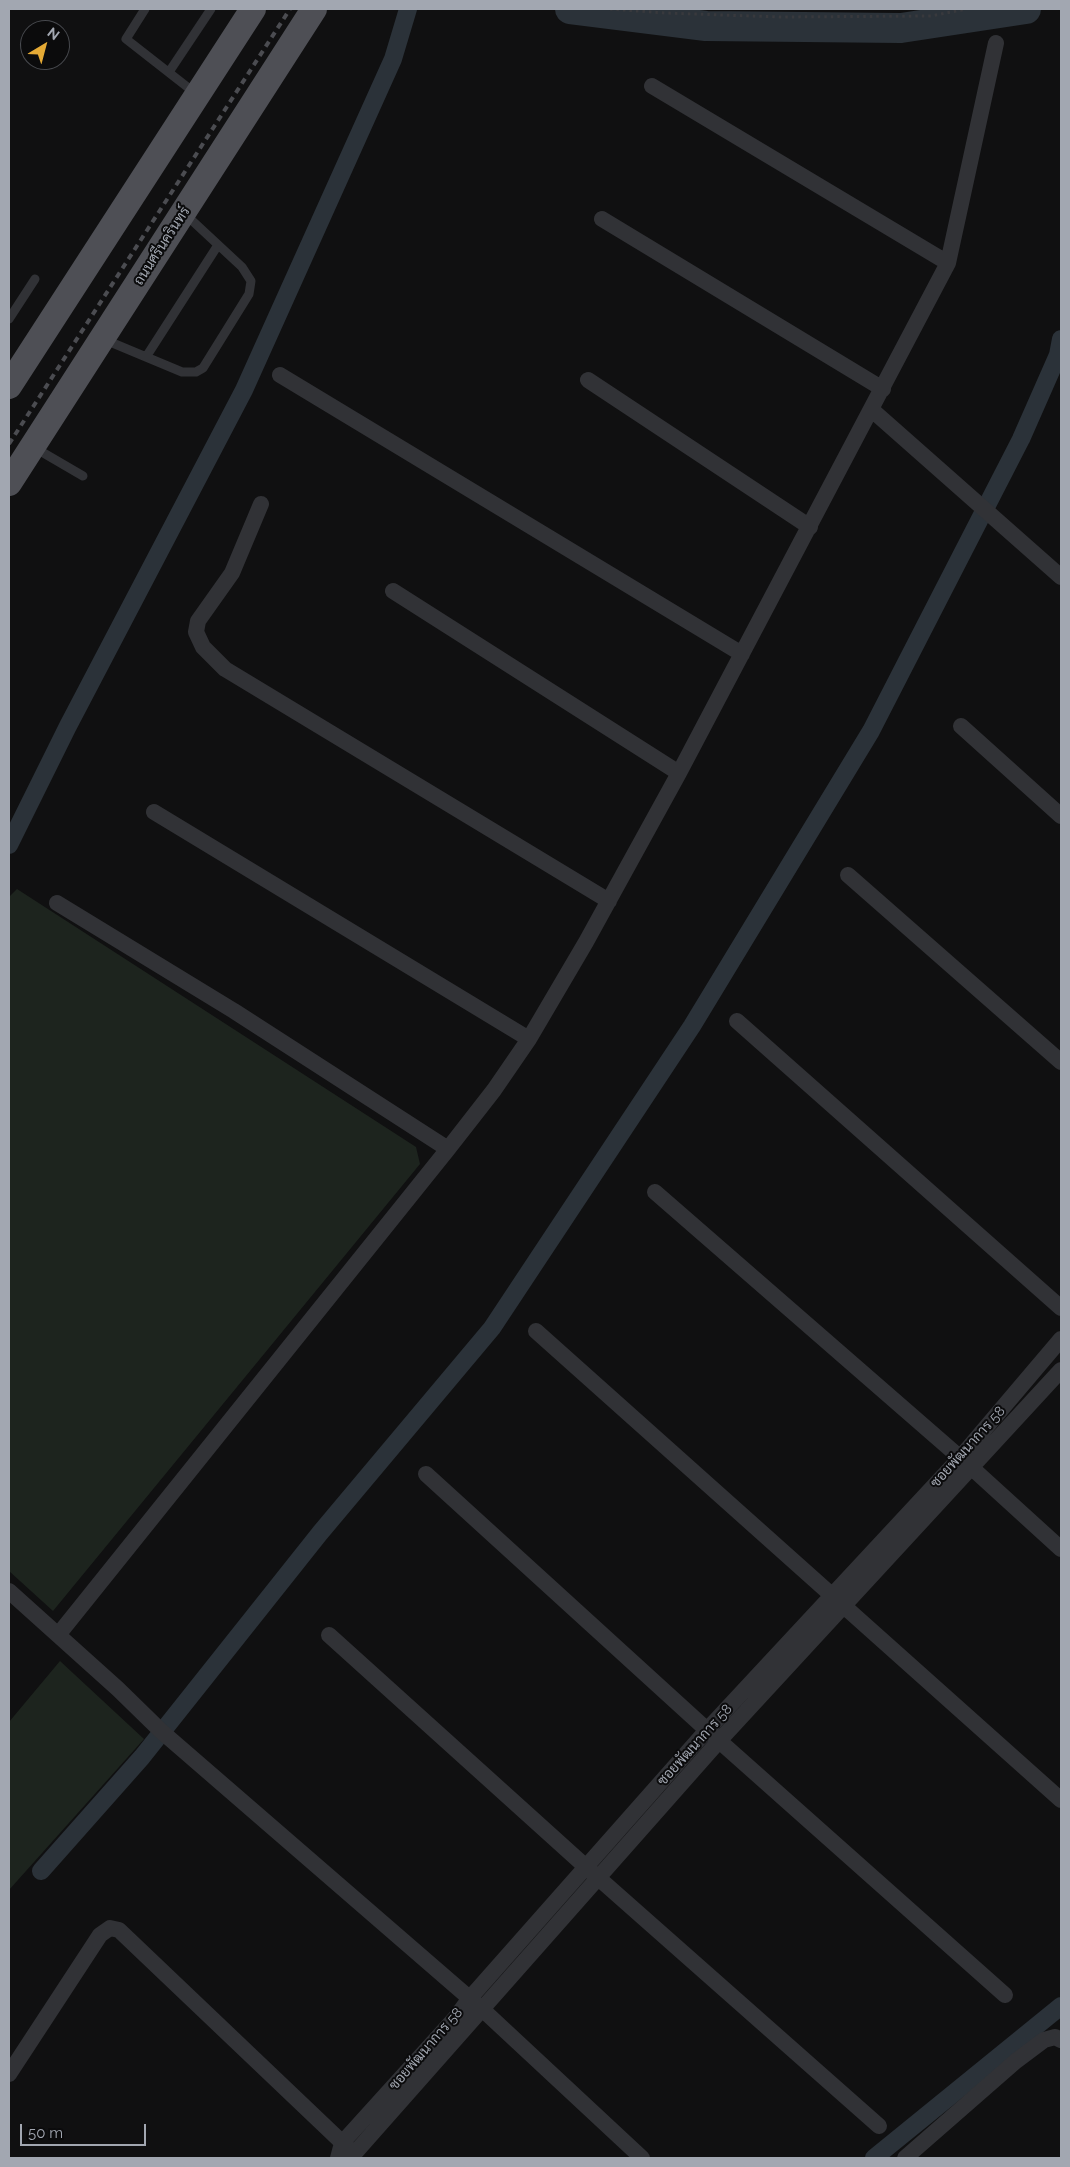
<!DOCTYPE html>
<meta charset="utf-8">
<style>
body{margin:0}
#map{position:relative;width:1070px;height:2167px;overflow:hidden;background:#101011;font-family:Raleway,sans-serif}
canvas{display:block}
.frame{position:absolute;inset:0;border:10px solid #a2a7b1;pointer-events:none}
.north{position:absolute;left:20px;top:20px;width:50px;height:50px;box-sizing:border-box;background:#0b0b0c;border:1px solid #47494e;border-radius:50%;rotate:37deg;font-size:14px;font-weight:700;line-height:20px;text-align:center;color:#a2a7b1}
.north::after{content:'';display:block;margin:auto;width:18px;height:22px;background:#e5aa35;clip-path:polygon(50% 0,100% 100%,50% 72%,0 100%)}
.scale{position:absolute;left:20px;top:2124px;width:126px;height:22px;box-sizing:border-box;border:2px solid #a2a7b1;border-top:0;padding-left:6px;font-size:15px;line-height:18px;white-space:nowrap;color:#a2a7b1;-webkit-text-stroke:4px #0b0b0c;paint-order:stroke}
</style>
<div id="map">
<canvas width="1070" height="2167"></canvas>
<div class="frame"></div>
<div class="north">N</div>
<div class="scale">50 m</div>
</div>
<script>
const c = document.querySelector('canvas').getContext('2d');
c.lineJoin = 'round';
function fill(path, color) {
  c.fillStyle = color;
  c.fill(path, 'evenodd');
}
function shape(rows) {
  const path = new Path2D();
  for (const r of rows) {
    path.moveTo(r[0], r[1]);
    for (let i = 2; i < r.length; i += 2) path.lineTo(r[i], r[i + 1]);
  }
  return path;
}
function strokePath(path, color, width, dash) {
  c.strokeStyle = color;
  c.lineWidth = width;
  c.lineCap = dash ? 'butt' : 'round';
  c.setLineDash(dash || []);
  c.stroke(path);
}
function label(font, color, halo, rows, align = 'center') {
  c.font = font + ' Raleway,Sarabun,sans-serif';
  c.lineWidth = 4;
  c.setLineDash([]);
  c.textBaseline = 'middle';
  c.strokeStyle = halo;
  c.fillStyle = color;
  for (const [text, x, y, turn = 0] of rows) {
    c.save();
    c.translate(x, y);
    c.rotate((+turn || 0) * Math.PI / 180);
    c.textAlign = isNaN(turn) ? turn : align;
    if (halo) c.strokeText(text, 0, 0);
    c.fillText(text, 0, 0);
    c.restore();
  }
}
const green = shape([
 [17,889,416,1147,420,1164,53,1611,9,1571,9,897],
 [60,1661,144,1739,9,1890,9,1722]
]);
const canal = shape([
 [9,845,68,726,244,390,393,59,408,9],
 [41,1871,142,1757,320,1533,492,1328,692,1026,871,731,1021,439,1058,355,1061,339],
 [874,2158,1061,2006]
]);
const river = shape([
 [570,9,706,26,901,28,1026,9]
]);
const path = shape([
 [610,9,665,13,780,17,931,16,966,9]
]);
const lane = shape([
 [145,9,126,39,195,93],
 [169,72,211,9],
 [9,319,35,279],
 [103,339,182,372,196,372,203,368,249,294,251,281,242,267,185,214],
 [146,357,218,245],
 [35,448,83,476]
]);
const street = shape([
 [652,86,948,263],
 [602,219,883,389],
 [280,375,742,654],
 [588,380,810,527],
 [872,410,1061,577],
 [261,504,232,573,198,621,196,632,203,647,225,669,609,901],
 [393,591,679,773],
 [961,726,1061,816],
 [154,812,529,1039],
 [848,875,1061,1062],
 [57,903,234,1011,448,1149],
 [737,1021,1061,1308],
 [655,1192,972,1468,1061,1549],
 [536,1331,1061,1800],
 [426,1474,707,1730,1005,1995],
 [9,1591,118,1689,161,1731,482,2009,642,2158],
 [58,1635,448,1149,494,1090,529,1039,586,942,679,773,948,263,996,43],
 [329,1635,586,1867,879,2126],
 [9,2074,100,1935,110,1928,119,1930,350,2150],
 [338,2158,342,2143,456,2017,470,1998,707,1730,960,1458,1061,1339],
 [345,2158,354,2154,719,1741,1061,1370],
 [905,2158,1016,2061,1044,2040,1055,2037,1061,2040]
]);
const primary = shape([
 [9,386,253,9],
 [9,483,314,9]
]);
const rail = shape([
 [9,444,290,9]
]);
const streetNames = [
 ["ถนนศรีนครินทร์",162,246,-57],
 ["ซอยพัฒนาการ 58",968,1447,-48],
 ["ซอยพัฒนาการ 58",695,1745,-48],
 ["ซอยพัฒนาการ 58",426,2049,-49]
];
fill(green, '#1d241e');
strokePath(canal, '#2b3239', 18);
strokePath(river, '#2b3239', 30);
strokePath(path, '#38393d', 3, [2.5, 4]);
strokePath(lane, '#313236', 9);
strokePath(street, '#313236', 16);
strokePath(primary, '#4e4f55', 26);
strokePath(rail, '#4b4c51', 4, [6, 5]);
label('14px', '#a2a7b1', '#0b0b0c', streetNames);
</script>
